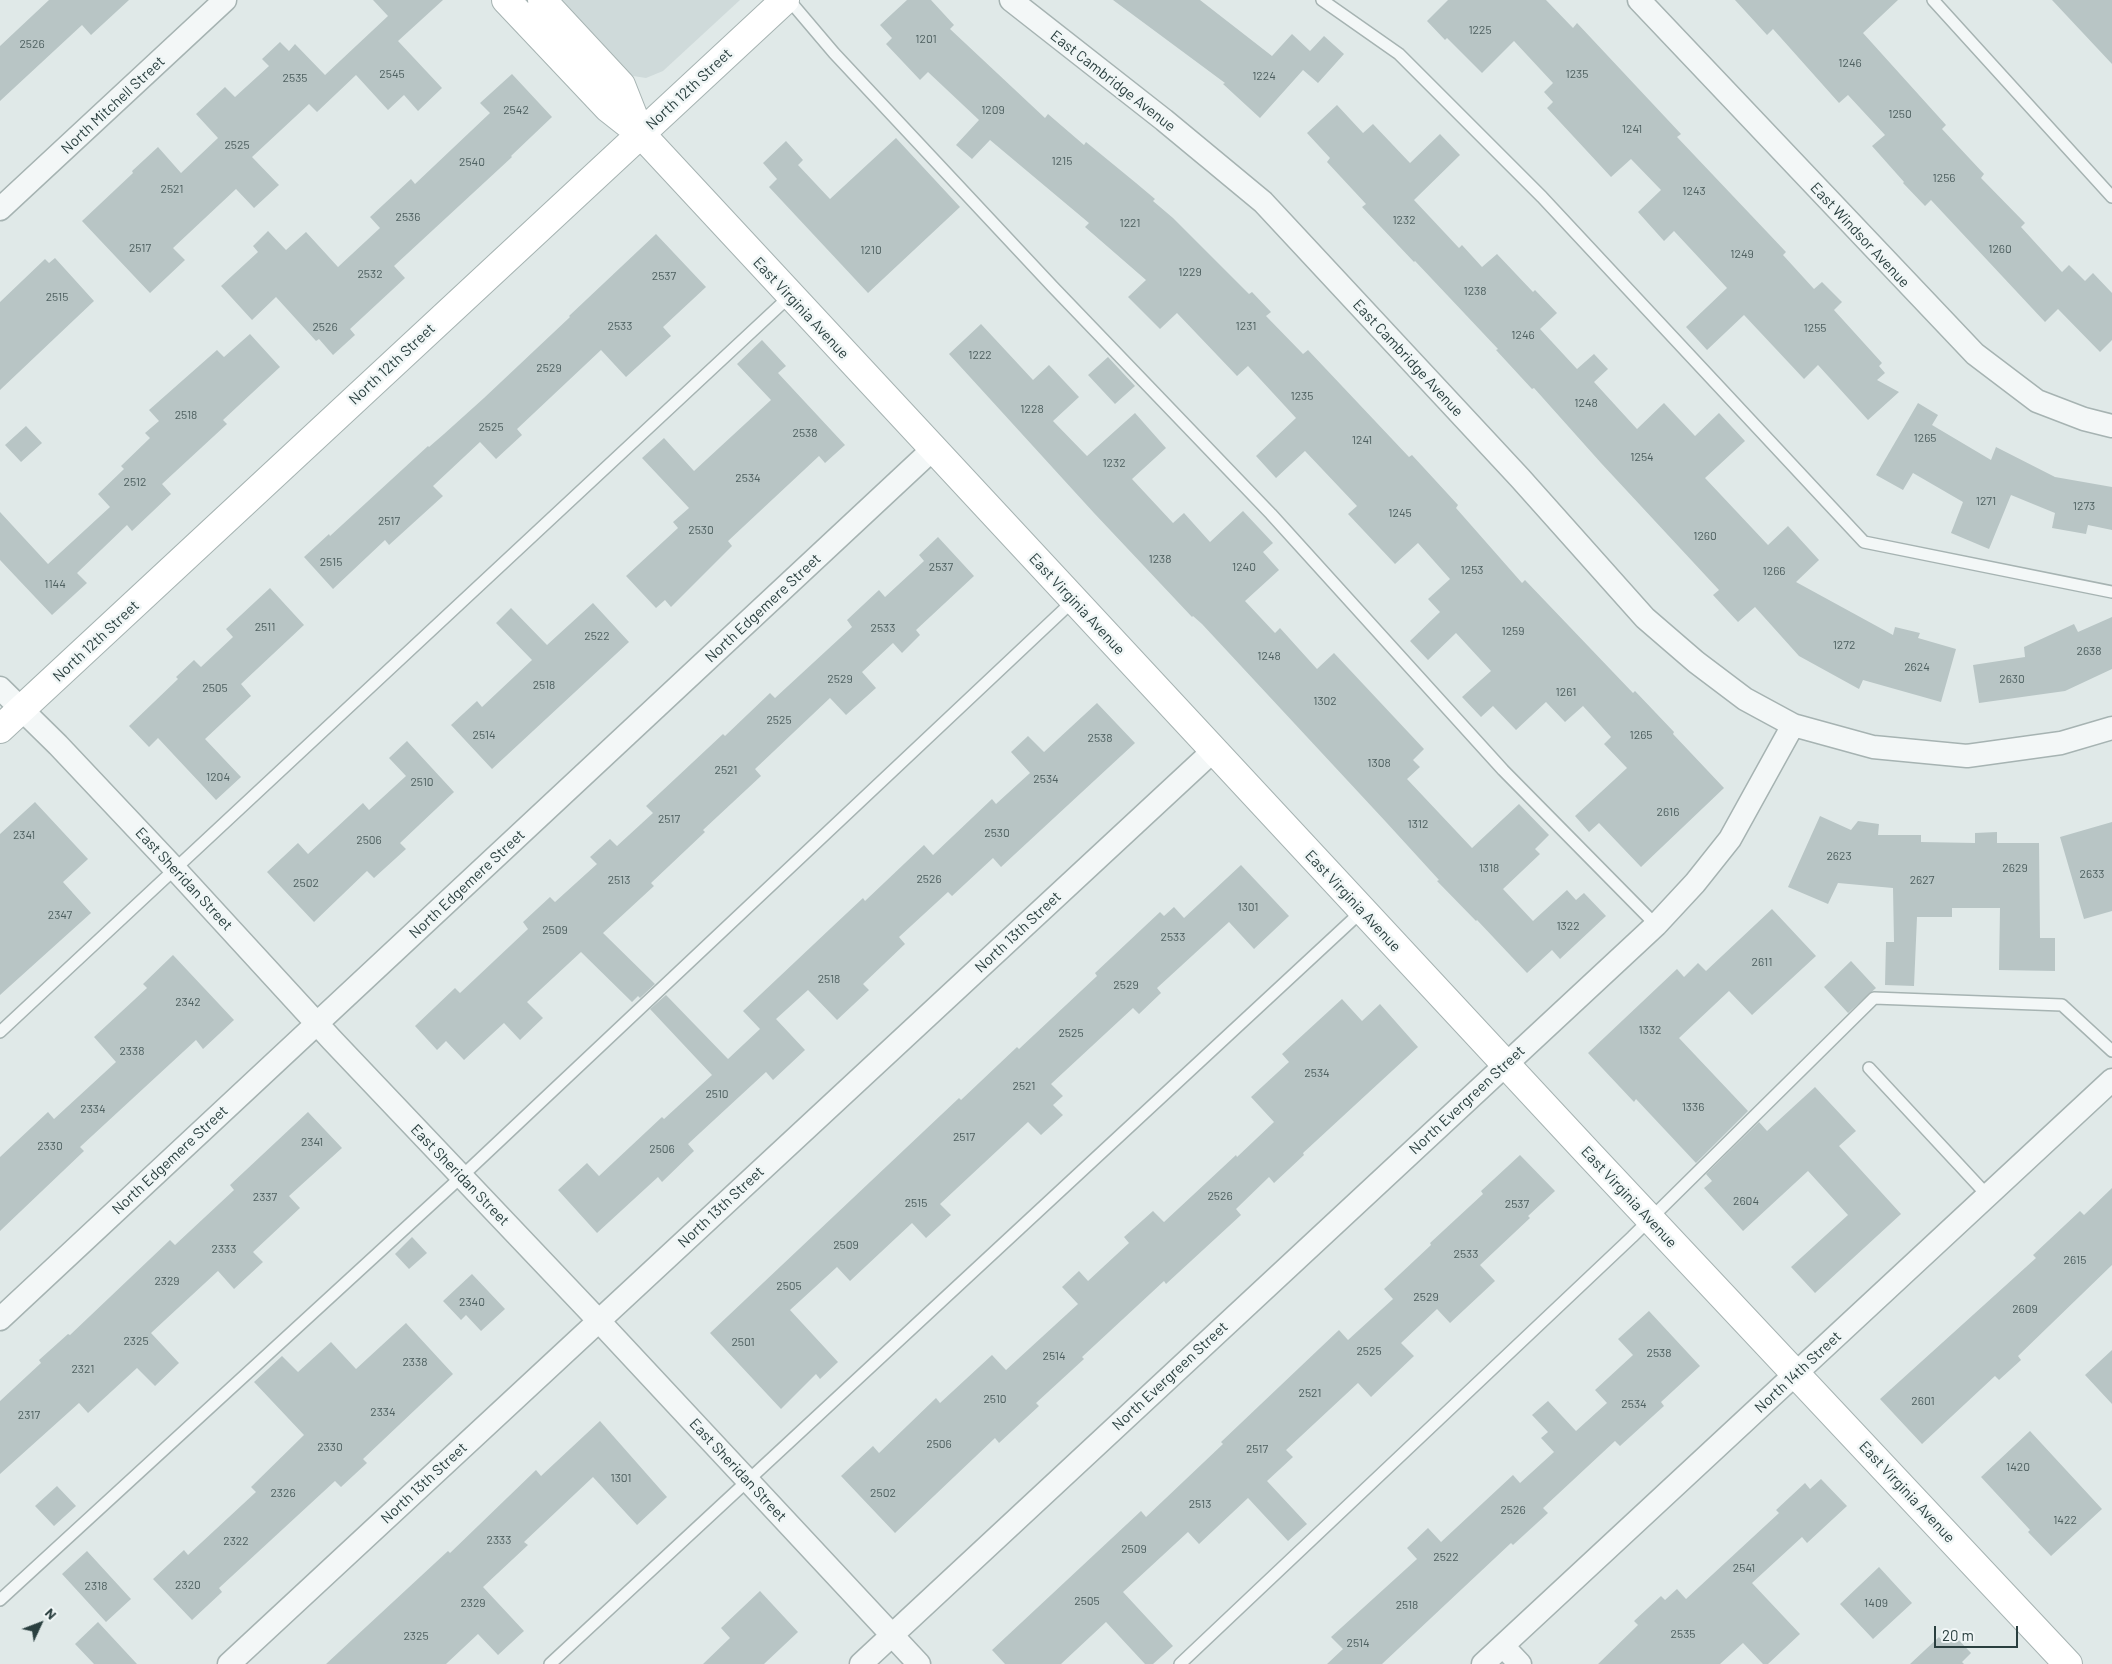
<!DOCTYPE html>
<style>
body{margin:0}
#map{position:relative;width:2112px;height:1664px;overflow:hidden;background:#e0e9e8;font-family:Barlow,sans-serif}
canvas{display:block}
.north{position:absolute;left:15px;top:1599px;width:50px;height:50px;-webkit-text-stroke:4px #f0f6f6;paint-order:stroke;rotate:47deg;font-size:14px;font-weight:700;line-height:20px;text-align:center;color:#2a3f3f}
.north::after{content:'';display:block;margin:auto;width:18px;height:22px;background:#2a3f3f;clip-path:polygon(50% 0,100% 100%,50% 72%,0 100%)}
.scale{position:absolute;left:1934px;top:1626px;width:84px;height:22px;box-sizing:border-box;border:2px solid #2a3f3f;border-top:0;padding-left:6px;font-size:15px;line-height:18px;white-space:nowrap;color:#2a3f3f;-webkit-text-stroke:4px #f0f6f6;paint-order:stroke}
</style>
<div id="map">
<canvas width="2112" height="1664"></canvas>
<div class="north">N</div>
<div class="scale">20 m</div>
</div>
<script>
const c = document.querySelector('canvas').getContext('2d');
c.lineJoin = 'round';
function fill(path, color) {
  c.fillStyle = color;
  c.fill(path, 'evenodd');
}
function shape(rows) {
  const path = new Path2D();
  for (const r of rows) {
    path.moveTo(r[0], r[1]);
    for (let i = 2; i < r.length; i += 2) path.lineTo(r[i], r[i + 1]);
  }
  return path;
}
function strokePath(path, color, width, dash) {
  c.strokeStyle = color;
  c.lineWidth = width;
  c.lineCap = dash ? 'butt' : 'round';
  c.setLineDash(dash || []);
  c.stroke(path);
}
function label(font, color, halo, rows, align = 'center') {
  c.font = font + ' Barlow,sans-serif';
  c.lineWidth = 5;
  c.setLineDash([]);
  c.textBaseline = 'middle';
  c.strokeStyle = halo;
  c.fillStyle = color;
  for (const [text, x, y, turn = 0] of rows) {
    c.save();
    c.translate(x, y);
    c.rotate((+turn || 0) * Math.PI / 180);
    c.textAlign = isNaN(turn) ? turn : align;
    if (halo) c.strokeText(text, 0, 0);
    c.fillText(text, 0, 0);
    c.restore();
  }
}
const built = shape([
 [562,0,740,0,663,71,646,78,633,76]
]);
const building = shape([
 [49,0,129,0,91,35,82,25,0,101,0,46],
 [373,0,443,0,398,41,442,88,418,111,404,95,388,110,356,75,317,112,309,104,252,157,279,185,254,208,236,189,173,248,185,260,150,293,82,221,133,173,132,171,158,147,181,173,218,138,196,114,225,87,235,97,269,66,262,59,280,42,289,51,295,44,325,75,388,16],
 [907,0,931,0,954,25,950,29,1045,118,1048,114,1084,145,1086,142,1136,183,1155,199,1153,201,1173,218,1249,294,1252,292,1271,312,1266,316,1303,354,1308,350,1409,457,1412,455,1458,505,1456,508,1522,583,1525,580,1633,693,1635,691,1674,732,1673,734,1724,788,1641,867,1599,823,1589,832,1575,816,1627,768,1604,744,1611,737,1583,706,1565,722,1546,702,1516,730,1493,706,1481,717,1462,697,1491,671,1456,633,1428,660,1410,641,1440,612,1428,599,1450,579,1418,543,1395,564,1348,514,1357,506,1305,451,1276,478,1256,456,1296,418,1248,366,1237,376,1177,313,1160,329,1128,297,1146,280,1085,227,1089,223,990,140,972,159,956,145,979,120,928,72,920,80,886,44,892,38,880,25],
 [1113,0,1200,0,1272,56,1292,34,1310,51,1324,36,1344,54,1318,83,1303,70,1260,118,1223,84,1225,83],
 [1448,0,1546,0,1573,28,1577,23,1681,134,1677,137,1786,252,1783,255,1814,289,1822,282,1842,302,1834,310,1882,363,1879,366,1885,373,1877,380,1899,392,1868,420,1818,365,1804,379,1744,315,1707,350,1686,327,1727,288,1674,231,1664,241,1638,212,1661,190,1631,159,1611,177,1547,108,1553,102,1544,92,1553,83,1514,41,1482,73,1447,38,1445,40,1427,21],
 [1735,0,1898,0,1863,33,1946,125,1942,129,1984,174,1981,178,2025,223,2021,227,2062,272,2069,265,2085,281,2093,273,2112,293,2112,340,2100,352,2058,309,2045,322,1931,200,1925,206,1903,183,1904,182,1872,146,1885,135,1848,95,1839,103,1773,29,1767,35],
 [2052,0,2112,0,2112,64],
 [512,74,552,117,511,156,512,157,394,266,405,278,350,329,355,335,333,355,319,339,316,341,276,297,252,320,221,286,258,252,253,246,268,231,286,250,306,232,338,267,380,228,370,217,411,179,415,184,490,113,480,103],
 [1337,105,1363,133,1373,124,1410,163,1440,134,1460,155,1414,200,1459,248,1462,245,1482,267,1497,254,1533,292,1535,290,1557,313,1540,329,1577,369,1594,354,1608,369,1594,382,1637,429,1664,403,1695,436,1719,413,1745,441,1705,478,1768,545,1788,526,1819,560,1796,582,1893,635,1895,627,1920,633,1918,638,1956,649,1941,702,1863,680,1859,689,1799,656,1755,607,1738,622,1713,595,1719,590,1601,463,1534,388,1532,389,1496,350,1498,349,1415,261,1414,262,1362,207,1366,204,1327,162,1330,158,1307,133],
 [896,138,960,207,868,293,769,187,777,179,763,163,786,141,803,160,798,165,830,199],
 [656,234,706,287,663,327,671,336,626,377,601,350,517,429,522,435,496,459,480,442,433,486,443,496,389,545,385,540,333,589,304,557,329,534,330,536,428,446,429,447,444,434,484,398,570,317,569,316],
 [55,258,94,301,0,390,0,302,45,259,49,263],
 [981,324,1033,380,1049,365,1079,397,1053,421,1087,456,1135,413,1166,448,1132,479,1173,523,1184,513,1210,542,1243,511,1273,543,1263,552,1279,570,1245,601,1275,633,1280,628,1317,669,1334,653,1424,749,1413,760,1420,767,1407,779,1472,848,1519,804,1549,835,1535,849,1540,854,1503,889,1533,921,1567,890,1576,900,1584,893,1606,916,1560,959,1552,950,1527,973,1477,920,1476,921,1437,881,1439,880,1386,822,1202,624,1193,616,1192,617,1094,513,949,354],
 [250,334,280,367,223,420,227,424,162,484,171,494,132,531,127,525,77,573,87,583,52,615,0,560,0,512,48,564,110,507,98,494,124,469,121,466,150,438,145,433,159,421,149,410,217,350,224,357],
 [762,340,786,366,778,373,845,445,825,463,819,456,728,541,732,546,671,607,665,600,656,608,626,576,678,528,673,522,689,508,642,458,664,438,694,471,771,400,737,364],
 [1108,357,1135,386,1115,404,1088,375],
 [1918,403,1938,415,1932,425,1991,460,1996,447,2055,477,2112,487,2112,530,2088,525,2086,534,2052,528,2055,513,2011,495,1989,549,1951,533,1963,502,1913,473,1903,490,1876,475],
 [26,426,42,443,21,462,5,445],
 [938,537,974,576,916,630,920,635,902,653,893,643,862,672,876,688,846,715,830,698,755,769,761,776,703,830,705,832,651,883,654,886,603,933,655,984,640,998,638,996,632,1002,581,952,527,1002,543,1018,520,1040,504,1023,464,1060,446,1041,437,1050,415,1026,455,988,460,993,528,929,523,922,550,897,555,902,597,864,590,857,610,839,617,846,653,813,646,806,723,734,725,736,770,693,775,698,852,627,847,620,879,590,885,597,924,561,919,555],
 [270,588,304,625,241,684,251,696,205,739,241,777,216,800,158,738,149,747,129,726,178,679,176,677,194,660,201,667,233,637,226,629],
 [593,603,629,642,492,769,451,725,477,701,482,707,532,660,496,623,511,608,547,645],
 [2112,617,2112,669,2065,691,1979,703,1973,665,2025,657,2024,647,2074,624,2078,632],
 [1097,703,1135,743,1001,867,993,858,952,896,948,892,899,937,905,944,863,984,869,990,837,1020,808,990,776,1019,805,1050,773,1080,766,1072,688,1144,694,1151,662,1182,658,1177,597,1233,558,1190,587,1163,599,1176,662,1117,664,1119,712,1075,650,1009,666,995,728,1059,760,1029,743,1011,831,928,863,898,865,901,924,845,933,855,992,799,996,804,1030,773,1011,752,1028,736,1044,752],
 [407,741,454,792,400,843,406,849,374,878,367,871,314,922,267,872,298,843,308,854,363,803,369,810,406,776,389,758],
 [35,802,88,859,63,882,91,913,0,995,0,834],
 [1820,816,1851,830,1858,821,1879,824,1878,835,1921,835,1921,842,1975,843,1975,833,1997,832,1997,843,2039,843,2040,938,2055,938,2055,971,1999,970,2000,908,1952,908,1952,917,1917,917,1914,986,1885,985,1886,942,1894,942,1893,888,1838,883,1828,904,1788,887],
 [2112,822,2112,911,2084,919,2060,837],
 [1241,865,1289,916,1254,949,1229,922,1157,988,1161,993,1139,1014,1133,1008,1051,1084,1063,1096,1053,1105,1063,1115,1041,1135,1028,1122,940,1204,951,1215,926,1238,912,1223,850,1281,837,1267,790,1310,838,1362,820,1379,816,1374,781,1409,710,1333,959,1098,961,1100,1017,1047,1019,1049,1097,976,1095,973,1160,912,1164,916,1174,907,1184,918],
 [1772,909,1816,956,1752,1015,1729,991,1679,1038,1748,1111,1696,1163,1636,1099,1634,1102,1588,1053,1677,969,1684,977,1698,963,1706,971],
 [173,955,234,1020,203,1049,196,1040,80,1147,84,1151,0,1231,0,1157,48,1112,54,1119,116,1062,94,1037,147,988,143,984],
 [1851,961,1876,988,1848,1013,1824,987],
 [1342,999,1362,1021,1380,1004,1418,1047,1303,1153,1304,1155,1274,1183,1269,1177,1236,1209,1241,1215,1166,1284,1164,1281,1082,1357,1084,1359,1036,1403,1039,1406,999,1443,995,1438,895,1533,841,1476,873,1446,879,1453,936,1398,940,1403,992,1355,1006,1370,1078,1304,1062,1287,1079,1271,1088,1281,1129,1243,1124,1237,1153,1211,1164,1222,1236,1155,1237,1157,1274,1122,1251,1097,1289,1062,1282,1054],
 [1815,1087,1856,1131,1839,1146,1901,1214,1815,1293,1791,1267,1848,1215,1808,1171,1743,1231,1704,1188,1712,1181,1706,1174,1759,1122,1767,1131],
 [308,1112,342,1148,289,1196,300,1208,253,1252,263,1262,234,1289,218,1271,151,1333,179,1363,155,1386,137,1368,88,1413,79,1403,0,1474,0,1401,41,1363,39,1360,68,1334,70,1335,170,1240,175,1245,234,1190,230,1185],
 [1520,1155,1555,1191,1528,1216,1530,1218,1480,1265,1495,1281,1450,1323,1437,1309,1401,1343,1414,1356,1371,1397,1358,1383,1286,1450,1293,1457,1267,1481,1307,1524,1288,1541,1248,1498,1199,1544,1188,1532,1123,1592,1173,1646,1153,1664,1145,1664,1106,1622,1061,1664,1005,1664,992,1650,1141,1511,1146,1517,1223,1444,1221,1442,1339,1330,1348,1340,1393,1299,1384,1289,1431,1245,1430,1243,1483,1194,1481,1191],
 [2112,1188,2112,1265,2018,1356,2021,1360,1999,1380,1995,1376,1922,1444,1880,1399,2036,1258,2033,1255,2080,1211,2084,1215],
 [412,1237,427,1253,409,1269,395,1254],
 [472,1274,505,1309,481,1331,466,1315,461,1320,443,1301],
 [1649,1311,1700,1366,1661,1402,1664,1406,1620,1446,1615,1441,1543,1508,1548,1513,1513,1545,1511,1543,1382,1664,1327,1664,1343,1649,1331,1637,1417,1559,1407,1548,1428,1528,1441,1542,1513,1475,1520,1483,1554,1452,1541,1438,1548,1432,1532,1415,1548,1401,1576,1431,1607,1403,1595,1390,1633,1355,1618,1339],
 [406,1323,453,1374,363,1459,367,1463,341,1487,335,1481,219,1588,222,1592,192,1620,153,1579,184,1550,188,1555,256,1492,251,1487,304,1435,254,1382,282,1356,298,1372,331,1342,356,1369],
 [2112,1350,2112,1404,2085,1375],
 [600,1421,667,1497,637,1525,593,1477,524,1542,528,1545,483,1587,524,1631,498,1655,478,1634,446,1664,326,1664,448,1551,450,1553,536,1470,541,1476],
 [2030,1431,2102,1509,2051,1556,2028,1532,2030,1530,1981,1477],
 [1821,1479,1847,1506,1807,1543,1802,1537,1752,1583,1800,1634,1768,1664,1763,1664,1743,1643,1720,1664,1598,1664,1638,1625,1634,1621,1661,1596,1665,1600,1677,1589,1686,1599,1779,1513,1776,1510,1805,1483,1810,1489],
 [57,1486,76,1506,54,1526,35,1506],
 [87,1551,131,1599,106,1622,62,1574],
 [1879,1567,1912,1603,1873,1639,1840,1604],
 [760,1591,798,1632,764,1664,703,1664,730,1638,721,1628],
 [98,1622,137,1664,94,1664,75,1644],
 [1953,1634,1971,1653,1962,1662,1964,1664,1910,1664,1939,1637,1944,1643]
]);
const lane = shape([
 [789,0,834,53,1053,287,1271,514,1503,770,1656,925],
 [1322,0,1399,54,1542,197,1864,542,2112,592],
 [1933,0,2112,197],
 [0,1032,790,296],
 [1869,1068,1988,1196],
 [0,1600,461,1177,1073,601],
 [550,1664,1362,911],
 [1180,1664,1632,1237,1874,998,2062,1005,2112,1051]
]);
const street = shape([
 [1011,0,1164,120,1263,202,1520,478,1645,618,1696,662,1745,699,1793,725],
 [1639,0,1975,354,2037,401,2084,419,2112,426],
 [0,209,225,0],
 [0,688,58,745,175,869,332,1040,598,1320,919,1664],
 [0,1319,933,449],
 [1503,1646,1520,1664],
 [229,1664,1213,751],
 [861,1664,1656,925,1695,883,1730,839,1793,725,1873,747,1967,756,2061,743,2112,728],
 [1483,1664,2112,1080]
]);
const secondary = shape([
 [506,0,608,108,641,134,1591,1156,2068,1664],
 [542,0,621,85,640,133],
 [0,729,785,0]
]);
const numberNames = [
 ["1225",1480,30],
 ["1201",926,39],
 ["2526",32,44],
 ["1246",1850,63],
 ["2545",392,74],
 ["1235",1577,74],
 ["1224",1264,76],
 ["2535",295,78],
 ["2542",516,110],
 ["1209",993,110],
 ["1250",1900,114],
 ["1241",1632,129],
 ["2525",237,145],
 ["1215",1062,161],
 ["2540",472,162],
 ["1256",1944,178],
 ["2521",172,189],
 ["1243",1694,191],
 ["2536",408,217],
 ["1232",1404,220],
 ["1221",1130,223],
 ["2517",140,248],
 ["1260",2000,249],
 ["1210",871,250],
 ["1249",1742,254],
 ["1229",1190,272],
 ["2532",370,274],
 ["2537",664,276],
 ["1238",1475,291],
 ["2515",57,297],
 ["2533",620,326],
 ["1231",1246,326],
 ["2526",325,327],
 ["1255",1815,328],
 ["1246",1523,335],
 ["1222",980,355],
 ["2529",549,368],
 ["1235",1302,396],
 ["1248",1586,403],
 ["1228",1032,409],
 ["2518",186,415],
 ["2525",491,427],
 ["2538",805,433],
 ["1265",1925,438],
 ["1241",1362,440],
 ["1254",1642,457],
 ["1232",1114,463],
 ["2534",748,478],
 ["2512",135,482],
 ["1271",1986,501],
 ["1273",2084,506],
 ["1245",1400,513],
 ["2517",389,521],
 ["2530",701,530],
 ["1260",1705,536],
 ["1238",1160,559],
 ["2515",331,562],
 ["2537",941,567],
 ["1240",1244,567],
 ["1253",1472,570],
 ["1266",1774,571],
 ["1144",55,584],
 ["2511",265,627],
 ["2533",883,628],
 ["1259",1513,631],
 ["2522",597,636],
 ["1272",1844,645],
 ["2638",2089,651],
 ["1248",1269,656],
 ["2624",1917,667],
 ["2529",840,679],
 ["2630",2012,679],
 ["2518",544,685],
 ["2505",215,688],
 ["1261",1566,692],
 ["1302",1325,701],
 ["2525",779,720],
 ["2514",484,735],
 ["1265",1641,735],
 ["2538",1100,738],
 ["1308",1379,763],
 ["2521",726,770],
 ["1204",218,777],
 ["2534",1046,779],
 ["2510",422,782],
 ["2616",1668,812],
 ["2517",669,819],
 ["1312",1418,824],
 ["2530",997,833],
 ["2341",24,835],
 ["2506",369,840],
 ["2623",1839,856],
 ["1318",1489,868],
 ["2629",2015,868],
 ["2633",2092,874],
 ["2526",929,879],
 ["2513",619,880],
 ["2627",1922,880],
 ["2502",306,883],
 ["1301",1248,907],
 ["2347",60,915],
 ["1322",1568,926],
 ["2509",555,930],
 ["2533",1173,937],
 ["2611",1762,962],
 ["2518",829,979],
 ["2529",1126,985],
 ["2342",188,1002],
 ["1332",1650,1030],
 ["2525",1071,1033],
 ["2338",132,1051],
 ["2534",1317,1073],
 ["2521",1024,1086],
 ["2510",717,1094],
 ["1336",1693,1107],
 ["2334",93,1109],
 ["2517",964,1137],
 ["2341",312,1142],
 ["2330",50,1146],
 ["2506",662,1149],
 ["2526",1220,1196],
 ["2337",265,1197],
 ["2604",1746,1201],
 ["2515",916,1203],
 ["2537",1517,1204],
 ["2509",846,1245],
 ["2333",224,1249],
 ["2533",1466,1254],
 ["2615",2075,1260],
 ["2329",167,1281],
 ["2505",789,1286],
 ["2529",1426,1297],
 ["2340",472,1302],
 ["2609",2025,1309],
 ["2325",136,1341],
 ["2501",743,1342],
 ["2525",1369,1351],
 ["2538",1659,1353],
 ["2514",1054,1356],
 ["2338",415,1362],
 ["2321",83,1369],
 ["2521",1310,1393],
 ["2510",995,1399],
 ["2601",1923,1401],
 ["2534",1634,1404],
 ["2334",383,1412],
 ["2317",29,1415],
 ["2506",939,1444],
 ["2330",330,1447],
 ["2517",1257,1449],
 ["1420",2018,1467],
 ["1301",621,1478],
 ["2326",283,1493],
 ["2502",883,1493],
 ["2513",1200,1504],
 ["2526",1513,1510],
 ["1422",2065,1520],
 ["2333",499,1540],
 ["2322",236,1541],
 ["2509",1134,1549],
 ["2522",1446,1557],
 ["2541",1744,1568],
 ["2320",188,1585],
 ["2318",96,1586],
 ["2505",1087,1601],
 ["2329",473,1603],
 ["1409",1876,1603],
 ["2518",1407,1605],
 ["2535",1683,1634],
 ["2325",416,1636],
 ["2514",1358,1643]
];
const streetNames = [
 ["East Cambridge Avenue",1113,81,38],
 ["North 12th Street",689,89,-43],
 ["North Mitchell Street",113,105,-43],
 ["East Windsor Avenue",1860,235,47],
 ["East Virginia Avenue",801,308,47],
 ["East Cambridge Avenue",1408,358,47],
 ["North 12th Street",392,364,-43],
 ["East Virginia Avenue",1077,604,47],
 ["North Edgemere Street",763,608,-43],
 ["North 12th Street",96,641,-43],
 ["East Sheridan Street",184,879,47],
 ["North Edgemere Street",467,884,-43],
 ["East Virginia Avenue",1353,901,47],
 ["North 13th Street",1018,932,-43],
 ["North Evergreen Street",1467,1100,-43],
 ["North Edgemere Street",170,1160,-43],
 ["East Sheridan Street",460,1175,46],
 ["East Virginia Avenue",1629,1197,47],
 ["North 13th Street",721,1207,-43],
 ["North 14th Street",1798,1372,-43],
 ["North Evergreen Street",1170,1376,-43],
 ["East Sheridan Street",738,1470,47],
 ["North 13th Street",424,1483,-43],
 ["East Virginia Avenue",1907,1492,47]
];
fill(built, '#cfdada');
fill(building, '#b8c5c5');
strokePath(lane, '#a6b3b2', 14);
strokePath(street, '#a6b3b2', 25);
strokePath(secondary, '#a6b3b2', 30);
strokePath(lane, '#f3f7f7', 11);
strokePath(street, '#f3f7f7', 22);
strokePath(secondary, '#fff', 28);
label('12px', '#4e6060', null, numberNames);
label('15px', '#2a3f3f', '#f0f6f6', streetNames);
</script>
